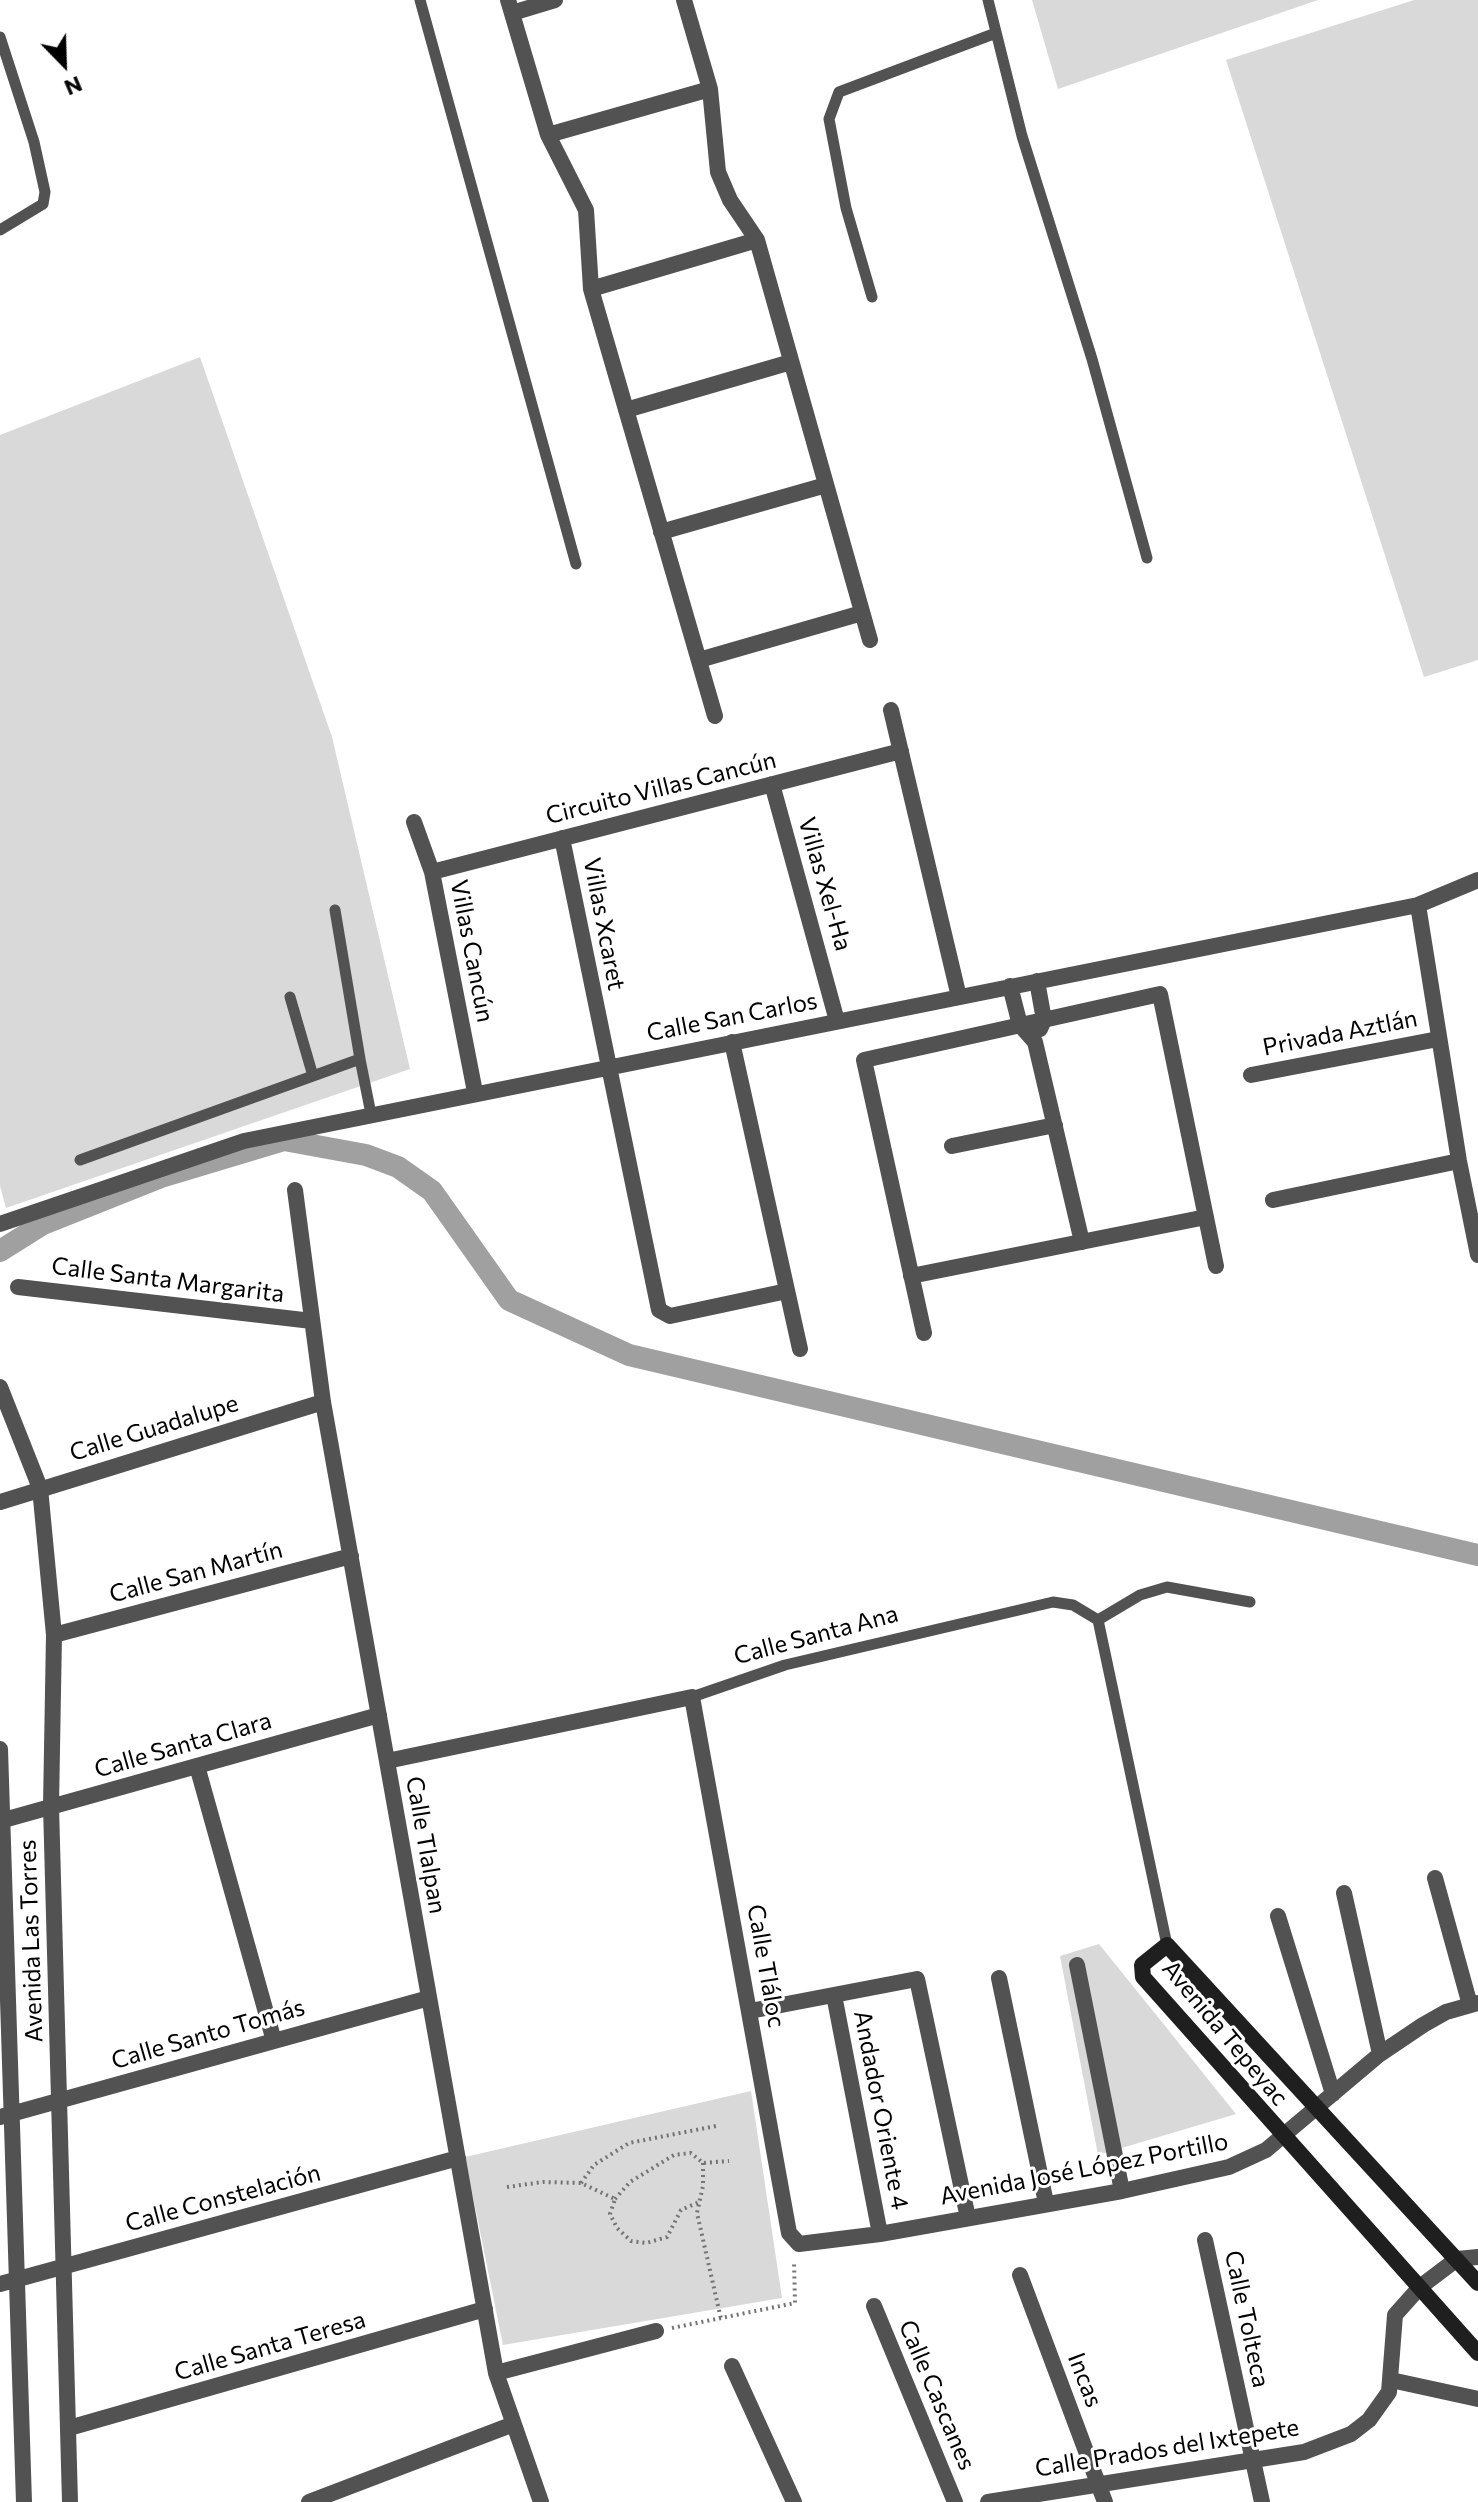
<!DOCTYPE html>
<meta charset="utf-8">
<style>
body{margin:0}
#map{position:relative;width:1478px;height:2502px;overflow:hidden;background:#fff;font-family:Commissioner,sans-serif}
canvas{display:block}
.north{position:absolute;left:24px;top:24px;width:80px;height:80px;-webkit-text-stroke:6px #fff;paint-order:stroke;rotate:157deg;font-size:22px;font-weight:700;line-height:32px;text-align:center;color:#000}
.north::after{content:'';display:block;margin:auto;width:28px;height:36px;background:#000;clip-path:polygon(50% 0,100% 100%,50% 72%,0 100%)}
</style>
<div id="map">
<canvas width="1478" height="2502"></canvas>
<div class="north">N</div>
</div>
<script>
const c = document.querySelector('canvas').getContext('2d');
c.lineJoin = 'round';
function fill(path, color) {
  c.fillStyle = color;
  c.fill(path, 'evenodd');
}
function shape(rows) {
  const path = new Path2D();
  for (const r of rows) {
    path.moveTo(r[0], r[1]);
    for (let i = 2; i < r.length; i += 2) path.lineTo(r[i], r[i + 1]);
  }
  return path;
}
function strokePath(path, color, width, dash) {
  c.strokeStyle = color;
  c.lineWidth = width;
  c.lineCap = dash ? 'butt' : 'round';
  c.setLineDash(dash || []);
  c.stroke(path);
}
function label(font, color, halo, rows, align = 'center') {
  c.font = font + ' Commissioner,sans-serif';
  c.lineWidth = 6;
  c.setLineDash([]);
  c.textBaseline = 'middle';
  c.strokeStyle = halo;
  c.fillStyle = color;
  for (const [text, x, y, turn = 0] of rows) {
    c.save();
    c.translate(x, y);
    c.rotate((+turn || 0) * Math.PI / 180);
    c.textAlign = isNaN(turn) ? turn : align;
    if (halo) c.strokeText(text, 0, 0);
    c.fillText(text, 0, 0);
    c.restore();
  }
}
const green = shape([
 [1032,0,1318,0,1058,89],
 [1414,0,1478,0,1478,660,1424,677,1226,60],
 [200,357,332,737,410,1069,6,1208,0,1186,0,435],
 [1099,1944,1236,2114,1098,2155,1060,1956],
 [751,2091,782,2298,503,2345,465,2157]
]);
const canal = shape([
 [0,1251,43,1224,161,1177,284,1140,366,1155,398,1167,432,1191,509,1300,629,1355,1478,1555]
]);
const path = shape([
 [703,2163,703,2186,697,2213,721,2319],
 [581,2183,594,2165,629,2143,716,2126],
 [507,2187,543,2182,581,2183,615,2199,610,2214,617,2228,631,2241,646,2243,667,2237,681,2210,699,2202],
 [615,2199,630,2182,674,2155,691,2153,703,2163,729,2161],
 [672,2328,795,2303,794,2261]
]);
const lane = shape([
 [420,0,576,564],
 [988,0,1022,136,1092,359,1147,558],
 [0,37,34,142,45,192,43,204,0,230],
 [872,297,846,208,829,119,839,92,996,33],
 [290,997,313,1076],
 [360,1059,371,1114],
 [80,1160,360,1059,335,910],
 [1098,1620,1167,1945],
 [692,1697,785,1665,1053,1602,1073,1605,1098,1620,1140,1595,1167,1587,1250,1602]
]);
const street = shape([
 [508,0,548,135,586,210,591,289,715,716],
 [684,0,710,89,718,172,730,200,757,240,870,640],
 [512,13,555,0],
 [548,135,710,89],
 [591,289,757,240],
 [626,410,791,362],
 [661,532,826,485],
 [699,660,862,613],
 [891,710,959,997],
 [772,784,837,1021],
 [414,822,432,872,475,1092],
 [562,838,659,1310,670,1316,787,1291],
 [432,872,901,751],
 [1418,905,1459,1161,1478,1255],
 [1037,981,1044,1020,1040,1029],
 [1010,986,1020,1025,1035,1042,1082,1242],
 [732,1042,800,1349],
 [1251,1075,1438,1039],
 [952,1146,1055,1125],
 [295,1190,323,1402,496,2373,541,2502],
 [1273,1200,1459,1161],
 [0,1224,244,1141,1418,905,1478,880],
 [911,1276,1206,1217],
 [18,1287,312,1321],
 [924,1333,864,1060,1160,994,1216,1266],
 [0,1387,40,1488,54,1635,51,1806,70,2502],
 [0,1502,323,1402],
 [54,1635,351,1556],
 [0,1749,24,2502],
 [387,1761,692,1697,789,2233,799,2244,880,2234,1122,2191,1229,2167,1266,2150,1380,2054,1423,2025,1446,2012,1478,2003],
 [197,1766,274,2041],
 [0,1821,379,1715],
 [1435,1878,1470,2005],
 [1344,1893,1380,2054],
 [1278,1916,1333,2094],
 [1077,1965,1122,2191],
 [999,1978,1046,2203],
 [834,1995,880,2234],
 [750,2011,917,1979,968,2218],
 [0,2117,429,1998],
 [1205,2240,1262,2502],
 [1020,2275,1105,2502],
 [0,2284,458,2158],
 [874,2306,955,2502],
 [732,2366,794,2502],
 [496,2373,656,2331],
 [1391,2380,1478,2399],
 [69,2428,485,2309],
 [309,2502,511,2425],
 [988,2502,1304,2452,1351,2434,1369,2420,1389,2392,1395,2315,1420,2287,1457,2259,1478,2257]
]);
const secondary = shape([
 [1478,2283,1167,1945,1142,1965,1143,1977,1478,2353]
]);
const streetNames = [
 ["Circuito Villas Cancún",661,788,-14],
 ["Villas Xel-Ha",825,884,74],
 ["Villas Xcaret",604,924,79],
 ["Villas Cancún",472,951,79],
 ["Calle San Carlos",732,1017,-11],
 ["Privada Aztlán",1340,1033,-11],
 ["Calle Santa Margarita",168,1280,7],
 ["Calle Guadalupe",154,1428,-17],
 ["Calle San Martín",196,1572,-15],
 ["Calle Santa Ana",816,1635,-15],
 ["Calle Santa Clara",183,1745,-16],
 ["Calle Tlalpan",426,1845,80],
 ["Avenida Las Torres",31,1941,-92],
 ["Calle Tláloc",766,1966,80],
 ["Avenida Tepeyac",1225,2033,50],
 ["Calle Santo Tomás",208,2034,-16],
 ["Andador Oriente 4",881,2110,79],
 ["Avenida José López Portillo",1084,2169,-11],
 ["Calle Constelación",223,2198,-15],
 ["Calle Tolteca",1247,2319,78],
 ["Calle Santa Teresa",270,2346,-16],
 ["Incas",1085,2380,69],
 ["Calle Cascanes",937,2395,67],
 ["Calle Prados del Ixtepete",1167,2448,-9]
];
fill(green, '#d9d9d9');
strokePath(canal, '#a0a0a0', 22);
strokePath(path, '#747474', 4, [2, 4]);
strokePath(lane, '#525252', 11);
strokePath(street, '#525252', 16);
strokePath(secondary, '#1f1f1f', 16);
label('24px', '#000', '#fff', streetNames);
</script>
